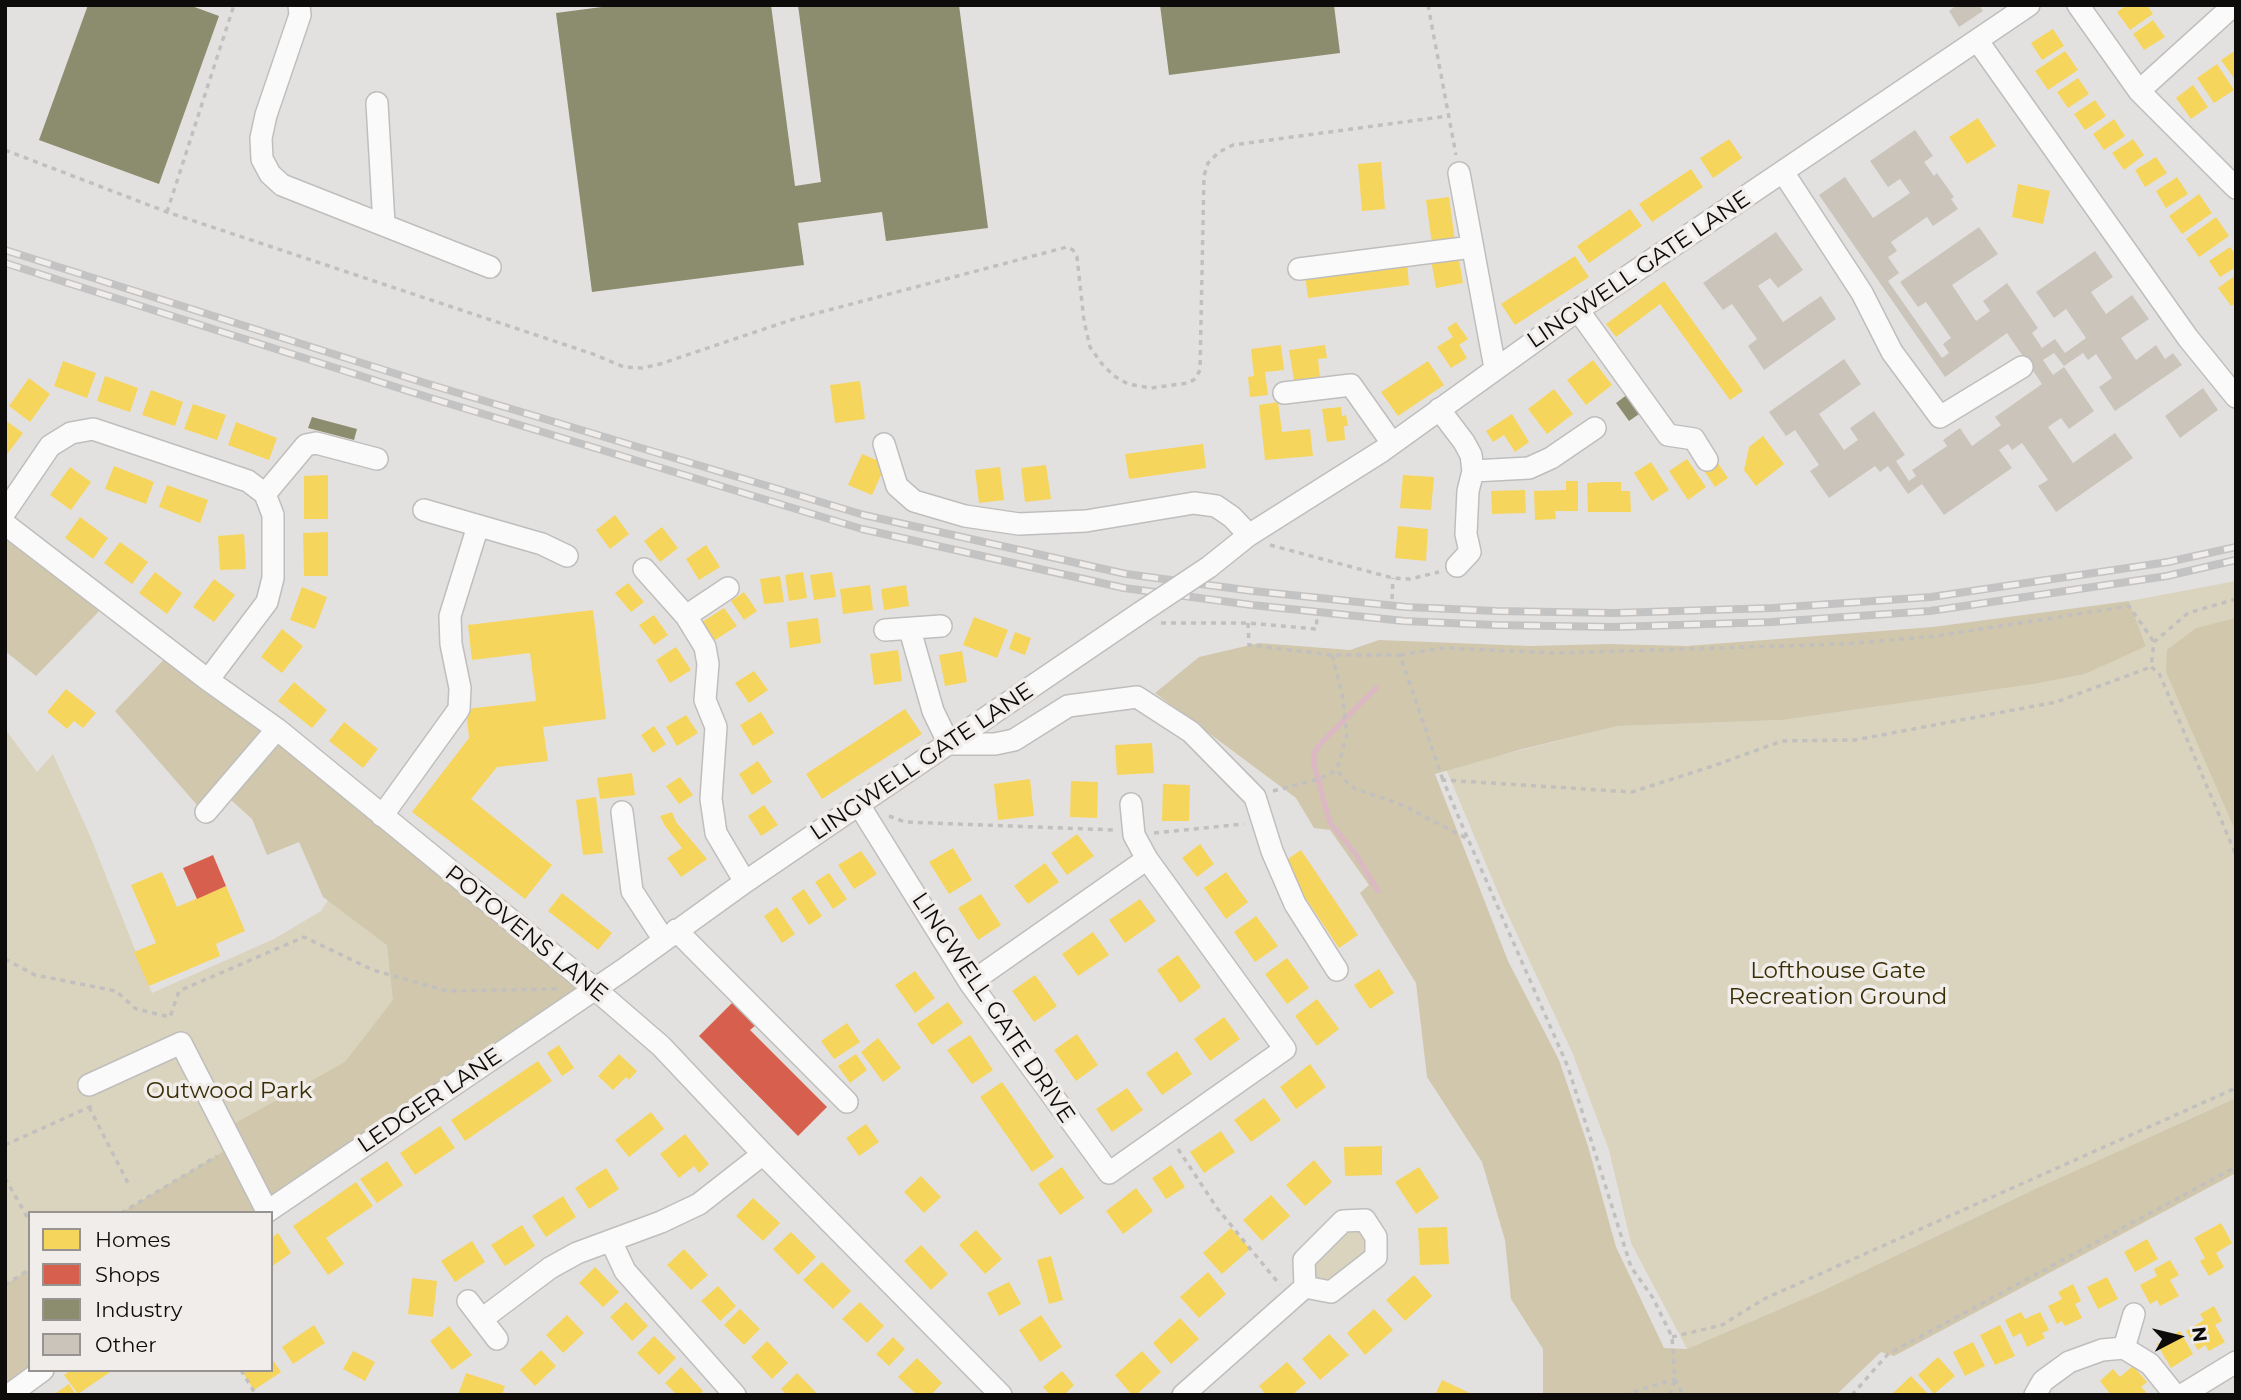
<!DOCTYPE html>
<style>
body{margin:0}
#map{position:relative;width:2241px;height:1400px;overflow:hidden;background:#e3e1df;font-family:Montserrat,sans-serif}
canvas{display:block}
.frame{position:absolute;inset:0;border:7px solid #0d0c0b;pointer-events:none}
.legend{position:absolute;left:28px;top:1211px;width:245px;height:161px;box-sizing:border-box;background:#f1edeb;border:2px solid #969391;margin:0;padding:9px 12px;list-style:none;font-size:21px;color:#0d0c0b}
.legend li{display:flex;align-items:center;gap:14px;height:35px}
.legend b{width:35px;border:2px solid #969391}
.north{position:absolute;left:2143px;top:1302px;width:70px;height:70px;-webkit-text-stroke:5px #f1edeb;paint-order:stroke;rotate:83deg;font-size:19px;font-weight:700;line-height:28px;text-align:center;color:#0d0c0b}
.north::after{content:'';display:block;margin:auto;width:24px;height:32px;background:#0d0c0b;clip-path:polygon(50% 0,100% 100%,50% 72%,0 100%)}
</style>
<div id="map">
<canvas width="2241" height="1400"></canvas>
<div class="frame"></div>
<ul class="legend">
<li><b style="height:19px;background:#f6d55c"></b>Homes</li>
<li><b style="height:19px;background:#d6604d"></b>Shops</li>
<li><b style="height:19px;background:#8c8c6e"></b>Industry</li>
<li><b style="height:19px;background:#cbc4bb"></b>Other</li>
</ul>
<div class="north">N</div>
</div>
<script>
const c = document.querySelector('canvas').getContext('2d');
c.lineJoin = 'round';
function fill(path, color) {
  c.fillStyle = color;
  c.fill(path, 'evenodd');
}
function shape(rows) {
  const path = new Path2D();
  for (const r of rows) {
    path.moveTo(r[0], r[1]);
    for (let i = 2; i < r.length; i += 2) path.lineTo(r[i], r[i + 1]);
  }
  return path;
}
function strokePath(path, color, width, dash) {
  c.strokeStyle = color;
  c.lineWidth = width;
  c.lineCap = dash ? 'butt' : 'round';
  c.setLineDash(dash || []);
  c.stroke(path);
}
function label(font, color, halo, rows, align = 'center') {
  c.font = font + ' Montserrat,sans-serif';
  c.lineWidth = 7;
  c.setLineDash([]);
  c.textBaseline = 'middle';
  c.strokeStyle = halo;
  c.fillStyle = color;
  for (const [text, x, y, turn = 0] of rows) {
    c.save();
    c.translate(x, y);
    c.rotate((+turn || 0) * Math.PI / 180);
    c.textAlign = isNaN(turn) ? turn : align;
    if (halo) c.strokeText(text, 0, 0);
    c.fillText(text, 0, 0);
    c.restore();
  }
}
const green = shape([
 [2236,581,2236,1098,2035,1189,1822,1291,1687,1349,1631,1243,1609,1150,1572,1052,1502,902,1446,769,1618,726,1783,720,2034,684,2085,674,2146,645,2129,601],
 [5,729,37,772,53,754,91,838,152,993,274,939,321,911,382,816,543,948,265,1213,30,1213,30,1370,5,1395],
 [1365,1220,1376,1257,1331,1292,1305,1287,1304,1260,1343,1221]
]);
const forest = shape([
 [5,524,108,602,36,676,5,651],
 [2129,601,2146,646,2085,674,2034,684,1783,720,1618,726,1523,749,1435,774,1508,961,1559,1060,1588,1146,1616,1247,1664,1348,1687,1349,1822,1291,2035,1189,2236,1098,2236,1173,1894,1356,1881,1352,1836,1395,1543,1395,1543,1349,1511,1299,1505,1240,1482,1162,1427,1077,1416,983,1360,893,1369,885,1330,830,1314,828,1296,798,1155,693,1199,657,1259,643,1350,650,1379,640,1530,646,1609,644,1687,646,1933,627],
 [2236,618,2236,832,2166,672,2167,650,2196,628],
 [172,651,595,989,265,1213,121,1213,233,1146,234,1124,345,1062,393,1000,387,945,323,897,299,842,267,855,252,819,223,793,197,805,115,711],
 [30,1269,30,1370,5,1395,5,1285]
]);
const homes = shape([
 [2127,5,2147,5,2153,14,2130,30,2117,12],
 [2153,20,2165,37,2144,50,2133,34],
 [2053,29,2064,46,2042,60,2031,43],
 [2236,50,2236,81,2221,60],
 [2065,51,2078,70,2048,90,2035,71],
 [2217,64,2234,90,2214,103,2197,78],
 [2078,78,2089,94,2068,108,2057,92],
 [2193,85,2208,107,2191,119,2176,98],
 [2095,100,2106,116,2085,130,2074,114],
 [1978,118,1996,146,1967,164,1949,137],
 [2114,119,2125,136,2104,150,2093,134],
 [1729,139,1742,158,1713,178,1700,158],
 [2133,139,2144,155,2124,170,2112,153],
 [2156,157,2167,173,2145,187,2135,170],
 [1381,162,1385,209,1362,211,1358,164],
 [1691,169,1703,187,1652,222,1639,204],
 [2177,177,2188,194,2166,208,2156,191],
 [2018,184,2050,191,2043,224,2012,217],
 [2199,194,2212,213,2182,234,2169,216],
 [1449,197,1455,241,1432,244,1426,200],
 [1630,209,1642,226,1589,263,1577,246],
 [2216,217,2229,236,2199,257,2186,239],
 [2230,247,2236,255,2236,267,2220,277,2209,261],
 [1458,255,1463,283,1436,288,1431,260],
 [1575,256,1589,277,1515,325,1501,304],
 [1407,263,1409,285,1308,298,1305,275],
 [2236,275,2236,303,2231,306,2218,288],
 [1664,281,1743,391,1730,400,1660,304,1616,337,1606,324],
 [1456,322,1468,339,1459,345,1467,358,1451,368,1437,347,1453,337,1447,328],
 [1281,345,1284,370,1265,372,1268,395,1250,397,1248,377,1254,376,1251,349],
 [1325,345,1327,358,1318,359,1320,377,1294,380,1289,350],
 [1593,360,1612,385,1586,405,1567,380],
 [63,361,96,373,87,398,54,386],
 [1428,361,1444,385,1398,416,1381,392],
 [105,376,138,388,130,412,97,401],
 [29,378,50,394,30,422,9,406],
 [860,381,865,419,835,423,830,385],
 [1554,389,1573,414,1547,434,1528,409],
 [151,390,183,402,175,426,142,415],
 [1278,402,1282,432,1310,429,1313,456,1265,460,1259,405],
 [193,404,226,415,217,440,184,429],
 [1341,407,1342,416,1346,415,1348,426,1344,426,1345,440,1327,442,1322,409],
 [1512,414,1529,442,1515,452,1504,435,1493,442,1486,431],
 [5,420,23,433,5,457],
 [236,422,277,438,269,460,228,445],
 [1763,436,1784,464,1756,486,1744,470,1749,447],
 [1203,444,1206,468,1129,479,1125,454],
 [862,454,886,464,872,495,848,485],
 [1687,459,1706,487,1688,500,1669,471],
 [1716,460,1728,478,1715,487,1703,469],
 [1651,462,1669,490,1652,501,1634,473],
 [1046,465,1051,499,1025,502,1021,468],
 [114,466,154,482,146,504,105,489],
 [70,467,91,482,71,510,50,495],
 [1000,467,1004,500,979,503,975,470],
 [328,475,328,519,304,519,304,476],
 [1403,475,1434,477,1431,510,1400,508],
 [1566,481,1578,481,1578,511,1555,511,1556,519,1535,520,1534,491,1566,490],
 [1604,482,1621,482,1621,491,1630,491,1631,512,1588,512,1587,483],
 [167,485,208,500,200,523,159,507],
 [1525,490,1526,513,1492,514,1491,491],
 [615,515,629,534,610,549,596,530],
 [80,517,108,538,93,559,65,538],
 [1398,526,1428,529,1426,561,1395,558],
 [662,527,678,548,660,562,644,541],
 [328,532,328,576,304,576,303,533],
 [244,534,246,569,220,570,218,536],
 [120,542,148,562,132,584,104,563],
 [706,545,720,567,699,580,686,559],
 [155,572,182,593,167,614,139,593],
 [803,572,807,598,789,601,785,575],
 [832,572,836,597,814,600,810,575],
 [780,576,784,602,764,604,760,579],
 [214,579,235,595,214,622,193,607],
 [628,583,644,602,631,612,615,593],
 [870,585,873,610,843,614,840,589],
 [906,585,909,606,884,610,881,589],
 [302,587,327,597,315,629,290,620],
 [744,592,757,611,744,620,731,601],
 [724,608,737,626,715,640,702,622],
 [593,610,606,719,543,727,548,761,497,767,471,799,552,865,525,899,412,812,469,738,466,709,536,701,530,653,472,660,468,625],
 [654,615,668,635,654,645,639,625],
 [974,617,1008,630,997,658,963,645],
 [818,618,821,643,790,648,787,622],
 [282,629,303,646,282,673,261,657],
 [1015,632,1031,638,1025,655,1009,649],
 [676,647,691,670,670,683,656,660],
 [898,650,902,681,874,685,870,654],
 [962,651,967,682,945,686,939,655],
 [754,671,768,690,749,703,735,683],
 [294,682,327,710,312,728,278,701],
 [66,689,96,713,83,728,74,721,67,729,47,712],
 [905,709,922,734,822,799,806,774],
 [761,712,774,733,753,746,740,725],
 [686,715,698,733,677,746,666,727],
 [344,722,378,749,363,768,329,741],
 [654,726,666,744,653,753,641,735],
 [1152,743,1154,773,1117,775,1115,745],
 [758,761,772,782,752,795,739,774],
 [632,773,635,795,600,799,597,778],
 [680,777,693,795,679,804,666,786],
 [1030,779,1034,816,998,820,994,784],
 [1071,781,1098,782,1097,818,1070,817],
 [1163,784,1190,785,1189,821,1162,821],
 [596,797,603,853,583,855,576,800],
 [764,805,778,825,761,836,748,816],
 [672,812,676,822,707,859,681,877,667,858,682,848,665,826,660,816],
 [1077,834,1094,856,1067,875,1051,853],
 [1200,844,1214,864,1197,877,1182,858],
 [953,848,972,880,949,894,929,862],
 [1301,850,1358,935,1339,948,1282,863],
 [861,851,877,874,854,889,838,865],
 [1045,863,1059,882,1028,904,1014,886],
 [162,872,177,907,226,886,245,931,216,944,220,956,149,986,134,952,156,943,131,885],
 [1226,872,1248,902,1226,919,1204,888],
 [829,873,847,899,833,909,815,882],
 [804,889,822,916,809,925,791,898],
 [562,893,612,933,598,950,548,911],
 [981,894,1001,925,978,940,958,908],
 [1140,899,1156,921,1125,943,1109,920],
 [777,907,795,934,782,943,764,916],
 [1256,916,1278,946,1255,962,1234,932],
 [1093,932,1109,955,1078,976,1062,954],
 [1178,955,1201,987,1180,1003,1157,970],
 [1287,958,1309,988,1287,1004,1265,974],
 [1379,969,1394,993,1370,1009,1354,985],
 [915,971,935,998,915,1013,895,985],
 [1035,975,1057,1006,1034,1022,1012,991],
 [1317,999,1339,1029,1317,1046,1295,1016],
 [948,1002,963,1023,932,1045,917,1024],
 [1224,1017,1240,1039,1210,1061,1194,1039],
 [847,1023,860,1042,834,1059,821,1041],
 [1077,1034,1098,1065,1076,1081,1054,1050],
 [970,1035,993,1070,972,1084,947,1050],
 [878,1038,901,1068,883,1082,861,1052],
 [559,1045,574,1068,562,1076,547,1053],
 [1177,1051,1192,1074,1162,1095,1146,1073],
 [619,1054,637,1071,629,1080,626,1077,613,1090,598,1076],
 [856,1054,867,1070,850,1083,838,1066],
 [538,1061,552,1081,465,1141,451,1120],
 [1310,1064,1326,1087,1296,1109,1280,1087],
 [1002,1082,1054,1157,1032,1172,980,1097],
 [1127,1088,1143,1110,1112,1132,1096,1109],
 [1264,1098,1281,1120,1251,1142,1234,1120],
 [651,1112,664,1129,629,1157,615,1140],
 [866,1124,879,1142,859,1156,846,1138],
 [440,1126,455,1148,415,1175,400,1153],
 [1221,1131,1235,1152,1204,1173,1190,1152],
 [685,1134,709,1164,699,1173,694,1166,679,1178,660,1154],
 [1382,1146,1382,1175,1345,1176,1344,1147],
 [1314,1160,1332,1182,1305,1206,1286,1185],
 [387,1161,403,1185,377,1203,360,1179],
 [1171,1165,1185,1187,1166,1199,1152,1178],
 [1062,1167,1084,1198,1060,1215,1038,1184],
 [1419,1167,1439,1198,1416,1214,1395,1182],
 [606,1168,619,1189,589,1209,575,1188],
 [921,1176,941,1197,924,1213,904,1192],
 [356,1182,373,1206,326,1238,344,1264,328,1275,293,1226],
 [1136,1188,1153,1211,1123,1234,1106,1211],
 [1271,1195,1290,1216,1262,1241,1243,1220],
 [563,1196,576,1217,546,1237,532,1216],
 [753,1198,780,1223,763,1241,736,1216],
 [2221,1223,2232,1243,2216,1253,2224,1267,2209,1276,2200,1261,2205,1258,2194,1238],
 [522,1225,535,1246,505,1266,491,1245],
 [1447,1227,1449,1264,1420,1265,1418,1228],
 [1231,1228,1250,1249,1222,1274,1203,1253],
 [976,1230,1002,1259,985,1274,959,1245],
 [791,1232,816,1257,798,1275,773,1249],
 [278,1233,291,1253,271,1267,271,1238],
 [2147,1239,2158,1259,2135,1272,2124,1252],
 [472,1241,485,1262,455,1282,441,1261],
 [921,1245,948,1274,931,1290,904,1261],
 [684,1249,708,1275,691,1290,667,1265],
 [1051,1256,1063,1300,1049,1304,1037,1260],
 [2170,1260,2179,1275,2170,1280,2179,1296,2160,1306,2157,1300,2150,1304,2140,1285,2157,1276,2154,1269],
 [822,1262,851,1291,833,1309,803,1280],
 [595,1267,619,1292,603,1307,579,1283],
 [1208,1272,1226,1294,1199,1318,1180,1297],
 [1414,1275,1432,1296,1405,1321,1386,1300],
 [2107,1277,2118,1299,2098,1309,2087,1287],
 [412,1278,437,1281,433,1317,408,1314],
 [1009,1282,1021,1304,999,1316,987,1293],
 [2073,1284,2081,1301,2075,1304,2082,1318,2065,1326,2062,1321,2057,1324,2048,1306,2062,1299,2058,1292],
 [718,1286,736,1306,720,1321,701,1301],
 [626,1302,648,1326,632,1341,610,1317],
 [860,1302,884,1326,867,1343,842,1319],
 [2214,1306,2222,1321,2215,1325,2225,1342,2209,1351,2205,1345,2198,1350,2186,1331,2204,1320,2200,1314],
 [740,1309,760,1329,744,1345,724,1325],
 [1374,1309,1393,1330,1365,1355,1347,1333],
 [2021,1312,2025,1319,2040,1312,2049,1330,2042,1333,2045,1338,2027,1347,2021,1333,2013,1337,2005,1320],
 [567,1315,584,1333,563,1353,546,1335],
 [1041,1315,1062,1347,1040,1362,1019,1330],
 [1180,1318,1199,1339,1171,1364,1153,1343],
 [314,1325,325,1343,293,1364,282,1347],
 [2000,1325,2015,1356,1995,1365,1980,1335],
 [449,1326,472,1355,452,1370,430,1341],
 [2180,1331,2193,1354,2171,1368,2157,1344],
 [1329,1334,1349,1355,1320,1380,1302,1359],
 [654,1336,676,1358,659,1375,637,1353],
 [893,1337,905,1349,889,1366,876,1354],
 [767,1341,788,1363,772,1379,751,1357],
 [1973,1342,1985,1366,1965,1376,1953,1352],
 [541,1350,556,1366,535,1386,520,1370],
 [353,1351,375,1362,365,1381,343,1369],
 [1142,1351,1161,1372,1136,1395,1132,1395,1115,1375],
 [271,1357,281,1372,254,1390,243,1373,246,1370,271,1370],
 [1938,1357,1955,1376,1934,1394,1918,1375],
 [917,1358,942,1383,931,1395,917,1395,898,1377],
 [1287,1362,1306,1383,1292,1395,1266,1395,1259,1386],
 [2133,1366,2147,1382,2141,1387,2146,1392,2143,1395,2111,1395,2100,1381,2113,1369,2120,1377],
 [681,1367,703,1391,699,1395,677,1395,665,1383],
 [71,1370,113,1370,78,1394,64,1375],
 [1062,1371,1074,1385,1064,1395,1050,1395,1043,1387],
 [466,1373,505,1386,502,1395,458,1395],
 [797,1373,809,1385,818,1395,787,1395,781,1389],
 [1911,1376,1929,1395,1891,1395],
 [1442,1380,1457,1387,1474,1395,1435,1395],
 [69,1384,76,1395,53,1395]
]);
const shops = shape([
 [213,855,226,886,197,899,183,868],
 [733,1002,756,1025,750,1030,827,1107,798,1136,699,1036]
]);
const industry = shape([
 [88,5,189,5,219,16,159,184,39,140],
 [617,5,771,5,795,186,821,182,798,5,959,5,988,228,886,241,882,212,798,223,804,265,592,292,556,13],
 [1160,5,1334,5,1340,53,1169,75],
 [1628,394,1642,412,1629,421,1616,403],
 [312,417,357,429,354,440,308,428]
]);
const stream = shape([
 [1376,688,1323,741,1314,753,1314,765,1330,823,1355,853,1378,891]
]);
const building = shape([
 [1957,5,1979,5,1983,11,1959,27,1949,11],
 [1915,130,1933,156,1924,162,1934,176,1937,173,1954,197,1951,199,1958,209,1933,226,1927,217,1891,242,1897,251,1888,257,1899,273,1888,281,1942,358,1949,353,1943,344,1951,338,1926,302,1918,307,1900,282,1979,227,1998,254,1952,285,1976,321,1990,311,1983,301,2007,283,2038,328,2032,333,2042,348,2055,339,2065,353,2086,338,2066,309,2054,318,2036,292,2095,251,2113,277,2091,292,2106,314,2132,295,2149,319,2121,338,2136,360,2156,345,2165,359,2173,353,2182,365,2115,411,2099,387,2112,378,2096,354,2088,360,2083,353,2064,366,2054,353,2043,360,2053,375,2064,367,2094,411,2069,429,2061,418,2048,427,2073,463,2115,433,2133,458,2056,512,2038,486,2048,480,2022,443,2012,450,2008,444,1999,450,2012,468,1944,515,1922,484,1908,494,1888,466,1880,472,1875,466,1829,498,1810,471,1819,465,1795,430,1786,436,1769,412,1844,359,1861,384,1819,414,1844,450,1858,440,1850,428,1874,411,1905,455,1896,461,1909,481,1916,476,1912,470,1947,446,1943,440,1960,428,1972,446,2001,425,1995,417,2042,384,2007,333,1945,377,1819,195,1845,177,1873,218,1910,193,1900,179,1888,187,1870,161],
 [1776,232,1803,270,1778,288,1770,278,1758,286,1783,322,1821,296,1836,319,1764,370,1748,346,1757,339,1732,304,1723,310,1703,283],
 [2203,388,2218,410,2180,438,2165,416]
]);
const path = shape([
 [1428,5,1456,155],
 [5,150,167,212,593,354,624,367,642,368,660,364,791,320,1067,247,1073,250,1077,257,1084,321,1090,347,1102,364,1114,376,1128,384,1151,388,1188,383,1195,379,1200,370,1204,176,1208,163,1219,152,1233,145,1448,116],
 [167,212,234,5],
 [1270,545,1393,578,1410,579,1439,572],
 [1392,599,1393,578],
 [2236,599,2188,613,2154,642,2151,667,2159,673,2236,855],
 [1161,623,1248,623,1316,629,1317,618],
 [1248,623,1249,645,1332,655,1400,655,1443,780],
 [1332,655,1342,693,1347,735,1337,769],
 [1400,655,1443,648,1556,653,1845,644,1936,636,2129,606,2154,642],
 [1273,791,1319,779,1337,770,1349,785,1356,789,1400,804,1468,839,1568,1067,1631,1267,1653,1298,1672,1337,1675,1379,1683,1395],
 [889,816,905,822,1115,830],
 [1154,833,1244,824],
 [1467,837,1443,780,1632,792,1713,766,1782,741,1855,740,2056,702,2151,667],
 [5,959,35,975,116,991,136,1009,170,1017,179,991,304,937,373,970,447,991,558,989],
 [89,1107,129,1185],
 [5,1145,94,1105],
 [1178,1149,1217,1208,1280,1285],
 [5,1178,30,1222],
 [121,1213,217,1156],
 [5,1285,30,1269],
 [1672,1337,1722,1325,1764,1299,2236,1088],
 [241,1370,256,1395],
 [1624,1395,1675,1379],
 [1670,1395,1675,1379],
 [1852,1395,1888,1354,2236,1167]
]);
const minor = shape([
 [299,5,300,15,266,115,261,138,262,159,270,174,282,185,490,267],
 [2078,5,2139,91,2236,188],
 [1977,40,2188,338,2236,397],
 [2139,91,2234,5],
 [377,103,384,224],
 [1783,172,1862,293,1892,352,1940,417,2022,367],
 [1459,173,1495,368],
 [1299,269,1472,247],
 [1578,310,1668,435,1694,439,1707,460],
 [1284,393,1351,385,1392,443],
 [1439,409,1464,442,1471,455,1473,471,1468,491,1466,534,1470,552,1457,566],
 [884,444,897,486,914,501,965,516,1019,524,1086,521,1194,503,1216,506,1232,517,1249,535],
 [1473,471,1529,468,1551,458,1595,428],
 [265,494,306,445,316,443,377,459],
 [424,510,542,544,567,556],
 [5,512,50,446,71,433,93,429,248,481,265,494,273,515,273,578,267,602,208,680],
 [5,524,208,680,277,729,595,989,661,1046,763,1154,1001,1395],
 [1209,567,1249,535,1382,451,1578,310,2029,5],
 [644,569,686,616,705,647,708,664,705,700,716,727,711,799,716,833,745,882],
 [686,616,728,588],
 [885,630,941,626],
 [910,630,933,711,949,744,995,744,1014,740,1068,706,1137,697,1191,732,1255,797,1272,851,1295,904,1337,970],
 [1131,804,1134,835,1147,859],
 [859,805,970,983,1109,1173,1285,1049,1147,859,970,983],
 [206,812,277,729],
 [622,812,632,891,664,940],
 [382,816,459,709,460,688,451,644,450,616,478,526],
 [676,930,847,1102],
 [89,1085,181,1043,267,1211],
 [265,1213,623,970,745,882,1140,613],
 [611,1241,625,1271,735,1395],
 [468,1301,497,1339],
 [482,1319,550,1268,577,1253,661,1222,699,1204,763,1154],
 [2124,1348,2134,1314],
 [9,1395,43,1370],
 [1183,1395,1305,1287,1304,1260,1343,1221,1365,1220,1376,1237,1376,1257,1331,1292,1305,1287],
 [2035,1395,2043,1381,2069,1362,2102,1350,2124,1348,2150,1364,2175,1395],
 [2182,1395,2236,1362]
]);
const rail = shape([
 [5,250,425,383,864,515,1126,574,1253,591,1406,607,1496,611,1615,613,1773,608,1931,597,2168,562,2236,547],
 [5,263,424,396,862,529,1124,588,1252,605,1404,621,1495,625,1614,627,1772,622,1930,611,2167,576,2236,560]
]);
const minorBridge = shape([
 [1140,613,1209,567]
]);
const streetNames = [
 ["LINGWELL GATE LANE",1639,270,-34],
 ["LINGWELL GATE LANE",922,762,-34],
 ["POTOVENS LANE",526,934,39],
 ["LINGWELL GATE DRIVE",993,1008,56],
 ["LEDGER LANE",430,1101,-34]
];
const parkNames = [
 ["Lofthouse Gate",1838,971],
 ["Recreation Ground",1838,997],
 ["Outwood Park",229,1091]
];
fill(green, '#dad3bd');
fill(forest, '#d0c7ad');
fill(homes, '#f6d55c');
fill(shops, '#d6604d');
fill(industry, '#8c8c6e');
strokePath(stream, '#dcb8c4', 5);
fill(building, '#cbc4bb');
strokePath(minor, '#bfbebd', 24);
strokePath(path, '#c1c0bf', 3.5, [5, 5]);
strokePath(minor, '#fbfafa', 21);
strokePath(rail, '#c4c3c3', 8);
strokePath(rail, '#f1edeb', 5, [16]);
strokePath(minorBridge, '#bfbebd', 24, []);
strokePath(minorBridge, '#fbfafa', 21);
label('23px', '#0d0c0b', '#f1edeb', streetNames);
label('23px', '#382e06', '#f1edeb', parkNames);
</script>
